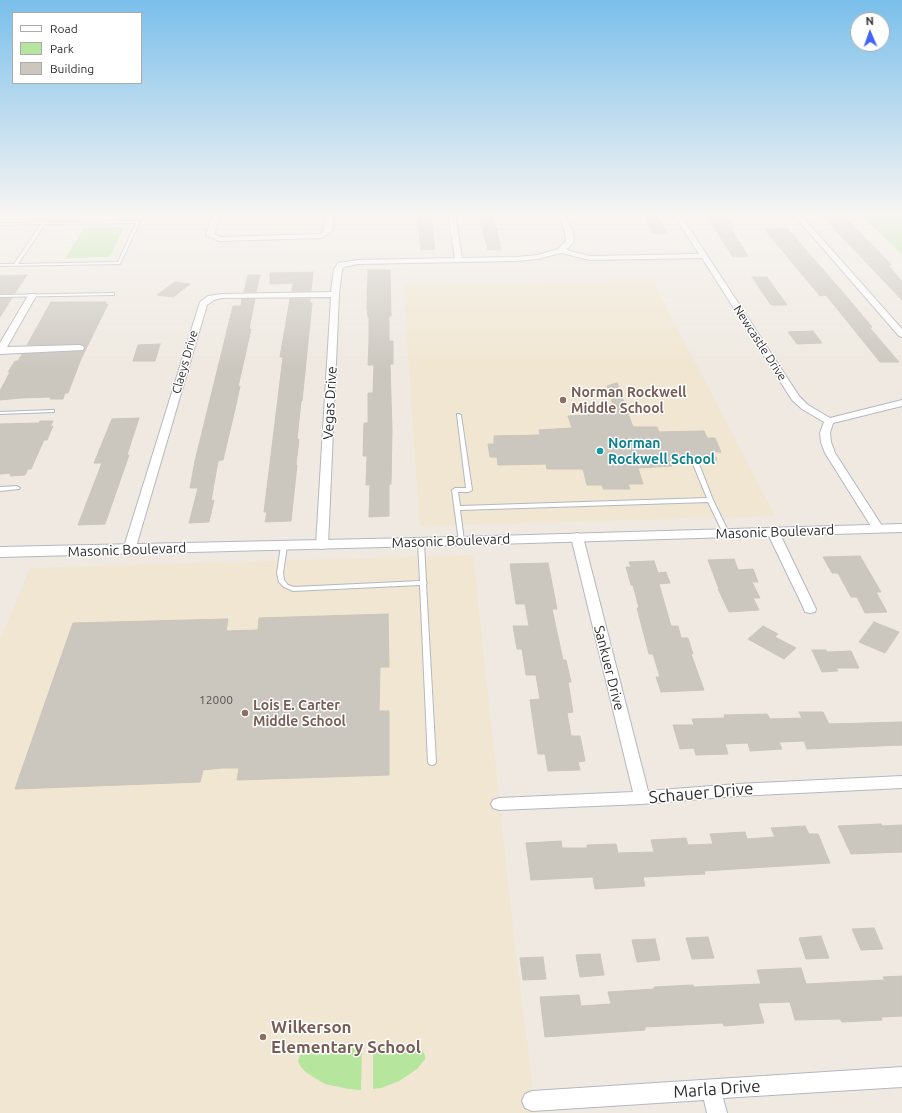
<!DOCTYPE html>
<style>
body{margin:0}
#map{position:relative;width:902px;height:1113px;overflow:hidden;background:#efe9e1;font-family:Ubuntu,sans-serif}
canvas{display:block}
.legend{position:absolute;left:12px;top:12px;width:130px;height:72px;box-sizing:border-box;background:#fff;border:1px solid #ababab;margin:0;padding:5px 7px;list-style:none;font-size:12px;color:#2e2e2e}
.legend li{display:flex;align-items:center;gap:8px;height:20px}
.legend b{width:20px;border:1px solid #ababab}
.north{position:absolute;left:850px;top:12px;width:40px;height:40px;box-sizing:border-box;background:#fff;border:1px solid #ababab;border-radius:50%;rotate:358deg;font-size:11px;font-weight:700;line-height:16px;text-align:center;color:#2e2e2e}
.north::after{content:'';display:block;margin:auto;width:14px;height:18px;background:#4264fb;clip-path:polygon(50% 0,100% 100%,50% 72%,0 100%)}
</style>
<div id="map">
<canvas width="902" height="1113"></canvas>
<ul class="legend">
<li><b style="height:5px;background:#fff"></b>Road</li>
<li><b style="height:11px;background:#b6e59e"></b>Park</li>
<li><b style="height:11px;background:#cbc7bf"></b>Building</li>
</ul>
<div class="north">N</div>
</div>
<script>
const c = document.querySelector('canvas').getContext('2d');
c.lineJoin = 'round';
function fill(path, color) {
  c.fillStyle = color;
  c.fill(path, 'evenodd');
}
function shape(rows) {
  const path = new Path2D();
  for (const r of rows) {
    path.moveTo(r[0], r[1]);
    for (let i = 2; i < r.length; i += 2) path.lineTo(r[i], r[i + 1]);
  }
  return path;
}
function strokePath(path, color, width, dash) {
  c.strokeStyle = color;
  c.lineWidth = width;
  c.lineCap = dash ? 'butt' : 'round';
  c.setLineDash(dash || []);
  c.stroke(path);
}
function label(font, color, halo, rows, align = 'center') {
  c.font = font + ' Ubuntu,sans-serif';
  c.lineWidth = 3;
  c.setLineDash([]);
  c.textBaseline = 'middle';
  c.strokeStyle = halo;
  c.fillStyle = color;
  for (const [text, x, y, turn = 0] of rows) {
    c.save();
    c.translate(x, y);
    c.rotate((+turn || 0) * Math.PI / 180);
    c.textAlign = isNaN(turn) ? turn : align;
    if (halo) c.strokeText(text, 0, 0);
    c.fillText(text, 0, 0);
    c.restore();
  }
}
const education = shape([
 [653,281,775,516,420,526,403,285],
 [473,555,514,938,536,1113,0,1113,0,640,30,568]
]);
const green = shape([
 [860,214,902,214,902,254],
 [124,227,110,257,65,258,84,228],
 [411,1045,418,1047,422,1050,425,1055,425,1059,417,1069,399,1081,381,1088,373,1089,373,1047],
 [362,1046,361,1090,349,1089,325,1084,307,1073,301,1067,298,1061,300,1055,308,1048]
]);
const building = shape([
 [417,214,431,214,435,249,421,250,417,214],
 [478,214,493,214,501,250,488,250,478,214],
 [642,214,656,214,667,233,653,233,642,214],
 [705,214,724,214,734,227,730,227,748,256,733,257,705,214],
 [820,214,837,214,839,215,843,215,892,265,888,265,902,281,902,300,820,214],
 [787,228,847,297,872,327,869,327,899,362,880,362,826,295,820,296,764,229,787,228],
 [368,270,390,270,390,271,391,316,389,316,389,341,393,341,393,364,390,364,392,430,391,484,389,484,389,516,369,517,370,485,366,485,367,456,363,456,364,423,368,423,368,393,373,393,374,365,368,365,369,341,369,317,368,317,367,308,368,270],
 [313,272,311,291,292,291,293,283,270,284,270,273,313,272],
 [27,275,15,293,0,294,0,276,27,275],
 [248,275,260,275,256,292,244,292,248,275],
 [752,277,767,277,787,305,771,305,752,277],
 [175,282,190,284,173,297,157,295,175,282],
 [0,298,12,298,0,317,0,298],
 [242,299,255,299,249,329,251,329,238,387,240,386,236,405,223,460,218,461,211,501,214,500,209,522,189,523,198,488,190,488,195,461,233,306,241,306,242,299],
 [290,299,310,299,310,303,312,303,302,401,301,401,297,439,299,439,296,465,297,465,291,521,265,522,267,512,264,512,283,357,280,357,290,299],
 [51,302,106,302,105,304,108,304,81,359,68,393,65,393,63,399,50,399,51,397,21,398,0,400,0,391,10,372,8,372,15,361,18,361,22,354,84,351,84,345,80,344,27,345,51,302],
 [813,331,822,343,797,344,788,332,813,331],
 [160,344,155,361,133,361,138,345,160,344],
 [617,383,633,427,657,427,659,432,704,431,707,438,715,438,721,452,713,452,717,460,670,461,672,466,638,468,643,484,628,484,630,489,603,489,602,485,587,485,583,469,547,469,546,464,498,465,497,457,490,457,488,444,494,444,494,436,540,435,539,430,572,428,568,416,616,413,607,386,617,383],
 [139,418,127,455,129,455,105,524,78,525,102,463,94,463,112,419,139,418],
 [40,421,53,421,50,427,53,426,47,440,44,440,31,469,28,469,25,475,10,476,11,473,0,474,0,424,39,423,40,421],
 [860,556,881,592,876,592,887,612,865,613,857,597,851,597,838,573,832,573,823,557,860,556],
 [734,559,738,570,753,569,758,582,752,582,760,598,753,598,759,610,729,612,718,589,719,589,708,560,734,559],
 [654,561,658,573,666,572,670,583,659,584,671,626,678,626,681,638,688,638,693,654,691,654,704,690,661,692,656,677,660,677,653,654,649,654,637,608,639,608,633,585,631,585,626,567,631,567,629,562,654,561],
 [548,563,557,609,552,609,563,660,566,660,571,682,568,682,573,712,567,713,571,736,580,736,585,761,578,762,580,770,548,771,545,754,538,754,530,700,540,699,536,675,526,675,522,649,517,649,513,626,529,626,525,604,516,604,510,564,548,563],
 [388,614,389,667,380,667,379,711,389,711,389,775,237,780,239,768,221,768,203,770,200,782,15,789,73,623,228,619,226,631,258,630,259,618,388,614],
 [874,622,899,632,885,653,859,642,874,622],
 [763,626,778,634,775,637,796,648,784,659,748,639,763,626],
 [812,650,826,650,827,652,851,651,859,668,836,668,838,671,822,672,812,650],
 [799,712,823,712,829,724,902,722,902,745,807,749,804,741,779,742,782,749,750,751,748,743,725,744,728,754,696,755,694,748,680,749,673,725,694,725,692,719,725,718,724,715,767,714,770,719,802,718,799,712],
 [881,824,882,826,902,825,902,852,851,854,838,826,881,824],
 [805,826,809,834,818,834,830,863,704,871,705,874,643,877,645,886,595,889,593,877,531,880,526,843,561,841,562,848,587,848,587,845,616,844,618,853,654,852,651,840,686,838,688,845,713,844,710,834,745,832,747,839,775,837,771,828,805,826],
 [874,928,883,949,861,950,852,929,874,928],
 [821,936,829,958,806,959,799,938,821,936],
 [708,937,714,958,692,959,686,938,708,937],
 [655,939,660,960,637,962,632,940,655,939],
 [600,954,604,975,580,977,576,955,600,954],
 [543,957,546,979,523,980,520,958,543,957],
 [801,968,806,984,885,980,883,977,902,976,902,1016,881,1017,882,1020,842,1022,840,1019,795,1020,790,1002,758,1003,764,1023,724,1026,723,1023,645,1027,645,1030,545,1037,540,997,579,995,581,1006,611,1004,608,992,654,989,654,987,693,985,694,987,761,984,757,970,801,968]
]);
const service = shape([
 [138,221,140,222,120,264,0,266,0,264,14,264,41,224,0,225,0,223,138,221],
 [136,223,118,262,18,264,45,224,136,223],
 [113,293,114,293,114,295,0,297,0,295,113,293],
 [52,410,54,410,54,412,0,414,0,412,52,410],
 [457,414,459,414,461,415,472,490,469,492,458,492,460,506,707,498,693,464,696,462,699,464,713,500,729,533,726,535,723,533,708,502,460,510,464,541,461,543,459,542,452,490,455,488,466,488,457,415,457,414],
 [17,486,20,488,19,489,0,491,0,487,17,486],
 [421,540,424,542,426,582,427,583,426,584,436,762,435,764,432,765,429,764,428,762,420,585,293,591,284,587,279,582,277,573,281,546,284,544,287,546,283,573,284,580,288,585,294,587,420,581,418,542,421,540]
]);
const minor = shape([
 [213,214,220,214,214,234,220,237,320,234,324,230,326,214,334,214,332,231,322,238,219,241,206,235,213,214],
 [448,214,455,214,462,258,516,257,538,255,558,249,566,241,565,232,558,214,564,214,573,232,574,241,566,250,590,256,699,254,673,214,680,214,799,396,808,405,830,418,902,400,902,406,833,423,830,433,831,442,835,453,884,529,882,531,874,531,825,453,821,442,820,433,824,422,802,409,792,400,702,258,590,260,561,253,538,259,516,261,358,264,344,267,342,269,339,294,328,545,326,548,322,549,318,548,316,545,331,297,222,298,214,300,207,305,135,550,133,553,125,553,123,550,200,302,208,296,222,294,331,292,334,269,338,263,358,260,455,258,448,214],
 [793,214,800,214,902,329,902,337,899,336,793,214],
 [29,294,35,294,36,296,7,347,80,345,83,346,84,348,83,350,0,354,0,343,29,294],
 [773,529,777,530,779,532,816,609,815,612,810,613,805,612,804,609,767,532,769,530,773,529],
 [577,533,581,535,583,537,648,791,737,784,902,776,902,788,737,796,642,804,499,810,493,808,491,804,493,800,499,798,633,792,571,537,573,535,577,533],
 [902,1067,902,1087,723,1098,727,1113,707,1113,704,1100,532,1111,525,1108,522,1101,525,1094,532,1091,902,1067]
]);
const tertiary = shape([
 [902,524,902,532,461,545,0,557,0,547,461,537,902,524]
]);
const markers = [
 [563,400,4,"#8d6e63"],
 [600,451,4,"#0f9aa8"],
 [245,713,4,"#8d6e63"],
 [263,1037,4,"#8d6e63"]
];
const farStreetnames = [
 ["Newcastle Drive",760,343,57],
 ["Claeys Drive",185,362,-74]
];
const numberNames = [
 ["12000",216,700]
];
const educationNames = [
 ["Norman Rockwell",571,392],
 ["Middle School",571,408],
 ["Lois E. Carter",253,705],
 ["Middle School",253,721]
];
const streetNames = [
 ["Vegas Drive",330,403,-87],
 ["Masonic Boulevard",775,532,-2],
 ["Masonic Boulevard",451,541,-2],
 ["Masonic Boulevard",127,550,-2],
 ["Sankuer Drive",609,668,76]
];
const cultureNames = [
 ["Norman",608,443],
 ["Rockwell School",608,459]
];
const nearStreetnames = [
 ["Schauer Drive",701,793,-5],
 ["Marla Drive",717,1089,-4]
];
const nearEducationnames = [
 ["Wilkerson",271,1027],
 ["Elementary School",271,1047]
];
fill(education, '#f0e6d1');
fill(green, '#b6e59e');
fill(building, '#cbc7bf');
strokePath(building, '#cbc5ba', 1);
strokePath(service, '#b4b7c1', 2);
strokePath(minor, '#b4b7c1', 2);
strokePath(tertiary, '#b4b7c1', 2);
fill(service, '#fff');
fill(minor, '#fff');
fill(tertiary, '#fff');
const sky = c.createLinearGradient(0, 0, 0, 370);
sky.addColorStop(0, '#7abfeb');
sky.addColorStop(0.58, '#f8f5f2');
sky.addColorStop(1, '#f8f5f200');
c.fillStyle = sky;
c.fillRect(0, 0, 902, 370);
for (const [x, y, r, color] of markers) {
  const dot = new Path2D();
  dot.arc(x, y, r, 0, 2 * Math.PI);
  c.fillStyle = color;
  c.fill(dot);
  strokePath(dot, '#fff', 1.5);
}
label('12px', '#2e2e2e', '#fff', farStreetnames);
label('12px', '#555452', null, numberNames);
label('bold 14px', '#785e54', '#fff', educationNames, 'left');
label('14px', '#2e2e2e', '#fff', streetNames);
label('bold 14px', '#0d838f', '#fff', cultureNames, 'left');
label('17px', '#2e2e2e', '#fff', nearStreetnames);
label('bold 17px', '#785e54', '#fff', nearEducationnames, 'left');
</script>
